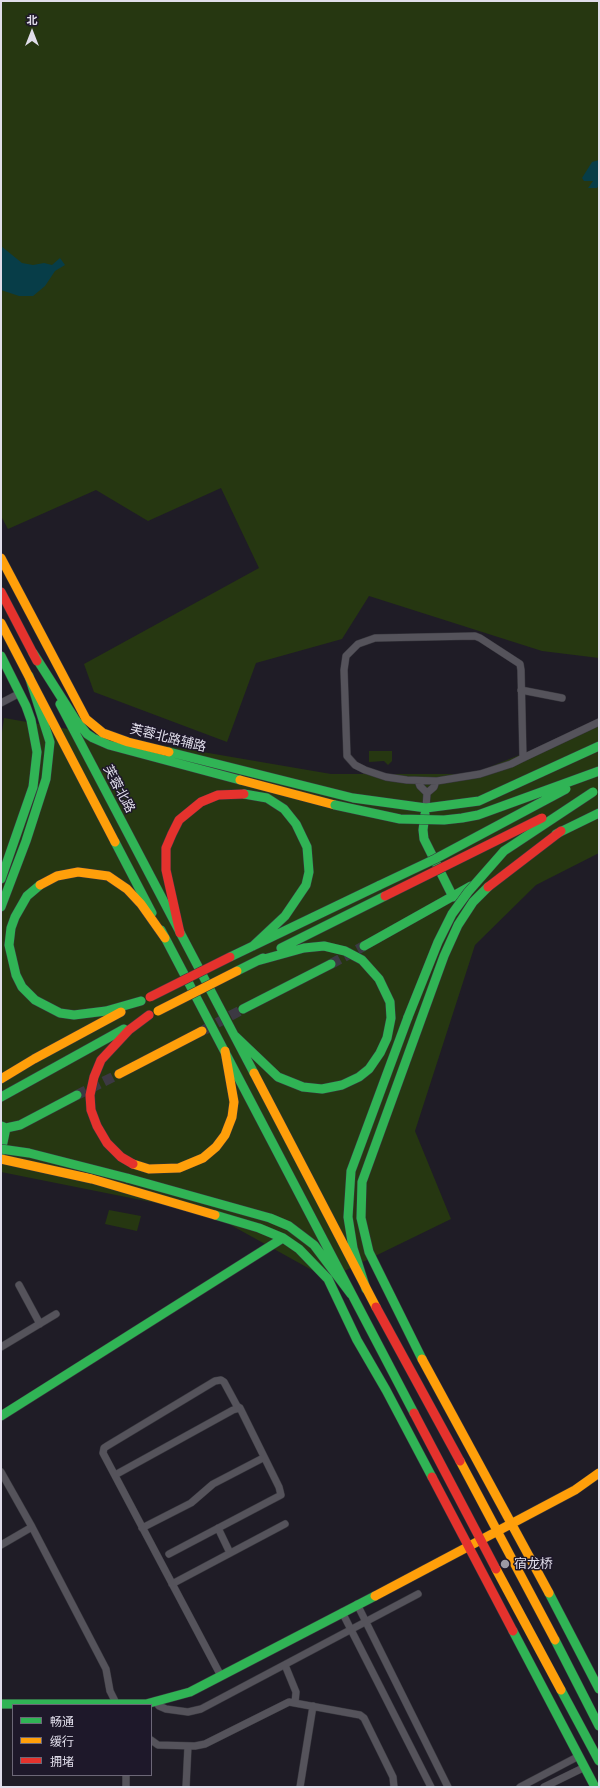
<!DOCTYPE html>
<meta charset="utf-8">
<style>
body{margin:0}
#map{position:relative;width:600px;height:1788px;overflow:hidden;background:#1f1c26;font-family:"Public Sans","Noto Sans SC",sans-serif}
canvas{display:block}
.frame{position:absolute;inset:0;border:2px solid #e0ddea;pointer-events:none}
.legend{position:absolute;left:12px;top:1704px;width:140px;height:72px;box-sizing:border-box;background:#1e182a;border:1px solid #6c6777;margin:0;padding:5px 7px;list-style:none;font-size:12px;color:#e0ddea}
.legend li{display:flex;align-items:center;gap:8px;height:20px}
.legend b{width:20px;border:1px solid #6c6777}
.north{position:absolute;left:12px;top:12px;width:40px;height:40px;-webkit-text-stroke:3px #1e182a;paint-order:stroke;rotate:0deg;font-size:11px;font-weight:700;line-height:16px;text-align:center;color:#e0ddea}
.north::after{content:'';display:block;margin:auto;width:14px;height:18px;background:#e0ddea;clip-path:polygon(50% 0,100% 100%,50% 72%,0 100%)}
</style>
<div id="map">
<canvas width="600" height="1788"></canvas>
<div class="frame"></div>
<ul class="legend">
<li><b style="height:5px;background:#30b455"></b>畅通</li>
<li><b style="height:5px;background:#ff9f0a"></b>缓行</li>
<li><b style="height:5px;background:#e5322d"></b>拥堵</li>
</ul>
<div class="north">北</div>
</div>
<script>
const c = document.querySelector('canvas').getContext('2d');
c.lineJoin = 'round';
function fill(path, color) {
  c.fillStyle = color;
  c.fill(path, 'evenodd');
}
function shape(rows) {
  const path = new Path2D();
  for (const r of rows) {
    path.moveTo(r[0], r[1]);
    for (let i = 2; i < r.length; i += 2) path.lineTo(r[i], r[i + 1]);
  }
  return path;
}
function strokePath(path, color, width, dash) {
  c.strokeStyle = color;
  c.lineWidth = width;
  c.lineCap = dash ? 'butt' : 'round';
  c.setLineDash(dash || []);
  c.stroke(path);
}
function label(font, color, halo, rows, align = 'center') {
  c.font = font + ' "Public Sans","Noto Sans SC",sans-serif';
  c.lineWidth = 3;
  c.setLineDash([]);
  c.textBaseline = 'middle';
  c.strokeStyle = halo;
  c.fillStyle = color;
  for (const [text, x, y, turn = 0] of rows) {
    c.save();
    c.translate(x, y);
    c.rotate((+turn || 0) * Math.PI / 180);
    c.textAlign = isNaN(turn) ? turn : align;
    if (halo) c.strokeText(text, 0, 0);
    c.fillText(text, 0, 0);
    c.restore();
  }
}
const green = shape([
 [1,1,599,1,599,658,542,651,369,596,342,639,256,663,227,742,94,692,84,664,259,568,221,488,148,521,96,490,8,529,1,516],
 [4,718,331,774,472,774,599,723,599,853,536,885,475,945,415,1131,451,1219,328,1279,211,1214,1,1172,1,740],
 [369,751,392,751,392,761,388,765,384,761,369,762],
 [109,1210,141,1216,137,1231,105,1224]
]);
const water = shape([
 [599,160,599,185,597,188,588,188,593,181,584,181,582,178,592,162],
 [1,246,22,263,33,265,44,263,52,265,60,258,65,265,55,271,45,286,33,296,19,296,1,290]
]);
const secondaryTunnel = shape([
 [331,964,364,946],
 [204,1030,243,1009],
 [77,1095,119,1074]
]);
const street = shape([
 [521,690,562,698],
 [1,703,20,693],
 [523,758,521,670,520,664,480,638,475,636,375,638,358,644,346,656,344,670,347,756,355,765,365,770,386,777,407,780,437,781,480,774,511,764,523,758,599,722],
 [418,781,420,786,427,793],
 [427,793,434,787,436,781],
 [426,808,427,793],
 [19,1285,40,1324],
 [1,1347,56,1314],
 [1,1472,32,1527,106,1669,110,1691,117,1705],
 [115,1475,233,1410,240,1408],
 [142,1528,191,1503,213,1484,263,1458],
 [218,1528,230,1553],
 [1,1545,32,1527],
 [169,1554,281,1495,279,1487,240,1408,237,1406,224,1382,221,1380,215,1381,107,1446,104,1448,103,1453,221,1676],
 [172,1584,285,1524],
 [357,1604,448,1787],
 [342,1612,431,1787],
 [285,1665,296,1692,295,1703],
 [155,1701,159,1706,166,1709,188,1712,201,1709,418,1594],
 [151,1740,158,1745,195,1746,205,1744,289,1702,360,1715,364,1718,393,1777,394,1787],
 [126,1775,126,1787],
 [186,1787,188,1746],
 [300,1787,313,1706],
 [520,1787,579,1756],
 [544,1787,585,1767]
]);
const fast = shape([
 [33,653,75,719,87,734,93,738,109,745,240,780],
 [1,656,26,706,31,720,37,752,33,787,1,879],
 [60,704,254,1073],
 [169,752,353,798,426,808,479,801,599,746],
 [244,794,267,798,284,809,296,824,307,847,309,872,306,885,285,916,253,946],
 [425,814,423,830,424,839,453,897],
 [556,834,599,813],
 [115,842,152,913],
 [40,885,27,896,15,917,11,928,9,945,16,975,22,987,35,1000,60,1013,74,1015,106,1011,141,1001],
 [1,907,26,841,46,779,50,742,29,676],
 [161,930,414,1413],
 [364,946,471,886],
 [281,948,385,896],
 [230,957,380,885],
 [237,971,263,958],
 [243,1009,331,964],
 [235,1036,278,1077,303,1087,322,1089,342,1085,359,1077,369,1069,380,1053,387,1038,391,1018,390,1002,379,979,362,960,345,951,324,946,304,948,257,961],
 [1,1097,124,1029],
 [1,1126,6,1128,20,1125,77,1095],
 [1,1152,6,1128],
 [127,1178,270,1218,289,1226,314,1245,351,1294],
 [215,1215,259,1228,283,1238,299,1249,328,1279,357,1340,386,1390,432,1477],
 [366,1289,353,1248,348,1217,351,1171,408,1017],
 [422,1359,369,1252,361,1218,362,1182,444,956,458,925,473,902,488,887],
 [1,1416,283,1238],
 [549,1593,599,1689],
 [513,1631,595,1787],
 [555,1640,599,1726],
 [561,1690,599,1761],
 [1,1704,146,1704,190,1692,375,1596]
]);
const slow = shape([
 [1,558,86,719,103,733,128,742,169,752],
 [1,623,115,842],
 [240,780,335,805],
 [40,885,57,876,78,872,108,876,127,889,141,904,165,938],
 [254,1073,376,1307],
 [119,1074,202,1031],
 [1,1079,34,1059,121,1012],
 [1,1159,92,1179,215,1215],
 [133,1164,149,1169,179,1168,203,1158,216,1147,225,1135,232,1117,234,1102,225,1051],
 [422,1359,549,1593],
 [460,1461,555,1640],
 [496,1569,561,1690],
 [375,1596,575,1490,599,1473]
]);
const jam = shape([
 [1,592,37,661],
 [488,887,561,831],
 [180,933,166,870,166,848,172,834,179,820,201,802,218,795,244,794],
 [133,1164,121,1157,107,1143,97,1126,91,1110,90,1095,94,1077,101,1060,129,1030,149,1015],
 [376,1307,460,1461],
 [414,1413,496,1569],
 [432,1477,513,1631]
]);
const fastBridge = shape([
 [335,805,400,819,444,820,462,818,478,815,599,771],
 [380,885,435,859,566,789],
 [408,1017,438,942,452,914,468,892,504,851,593,792],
 [1,1149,29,1153,127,1178]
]);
const slowBridge = shape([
 [158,1011,237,971]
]);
const jamBridge = shape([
 [385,896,542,818],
 [150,997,230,957]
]);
const markers = [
 [505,1564,5,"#9c99a5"]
];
const streetNames = [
 ["芙蓉北路辅路",168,738,14],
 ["芙蓉北路",119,789,62]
];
const poiNames = [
 ["宿龙桥",514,1564]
];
fill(green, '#263711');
fill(water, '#073d48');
strokePath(secondaryTunnel, '#3c3943', 10, [10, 5]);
strokePath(street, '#38373e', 8);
strokePath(fast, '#38373e', 10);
strokePath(slow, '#38373e', 10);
strokePath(jam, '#38373e', 10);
strokePath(street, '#55535b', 7);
strokePath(fast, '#30b455', 9);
strokePath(slow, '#ff9f0a', 9);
strokePath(jam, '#e5322d', 9);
strokePath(fastBridge, '#38373e', 10, []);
strokePath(slowBridge, '#38373e', 10, []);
strokePath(jamBridge, '#38373e', 10, []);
strokePath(fastBridge, '#30b455', 9);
strokePath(slowBridge, '#ff9f0a', 9);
strokePath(jamBridge, '#e5322d', 9);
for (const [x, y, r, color] of markers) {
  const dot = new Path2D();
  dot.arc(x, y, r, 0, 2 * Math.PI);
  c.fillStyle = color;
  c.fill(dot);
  strokePath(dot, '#1e182a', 1.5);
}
label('13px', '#e0ddea', '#1e182a', streetNames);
label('13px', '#e0ddea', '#1e182a', poiNames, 'left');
</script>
